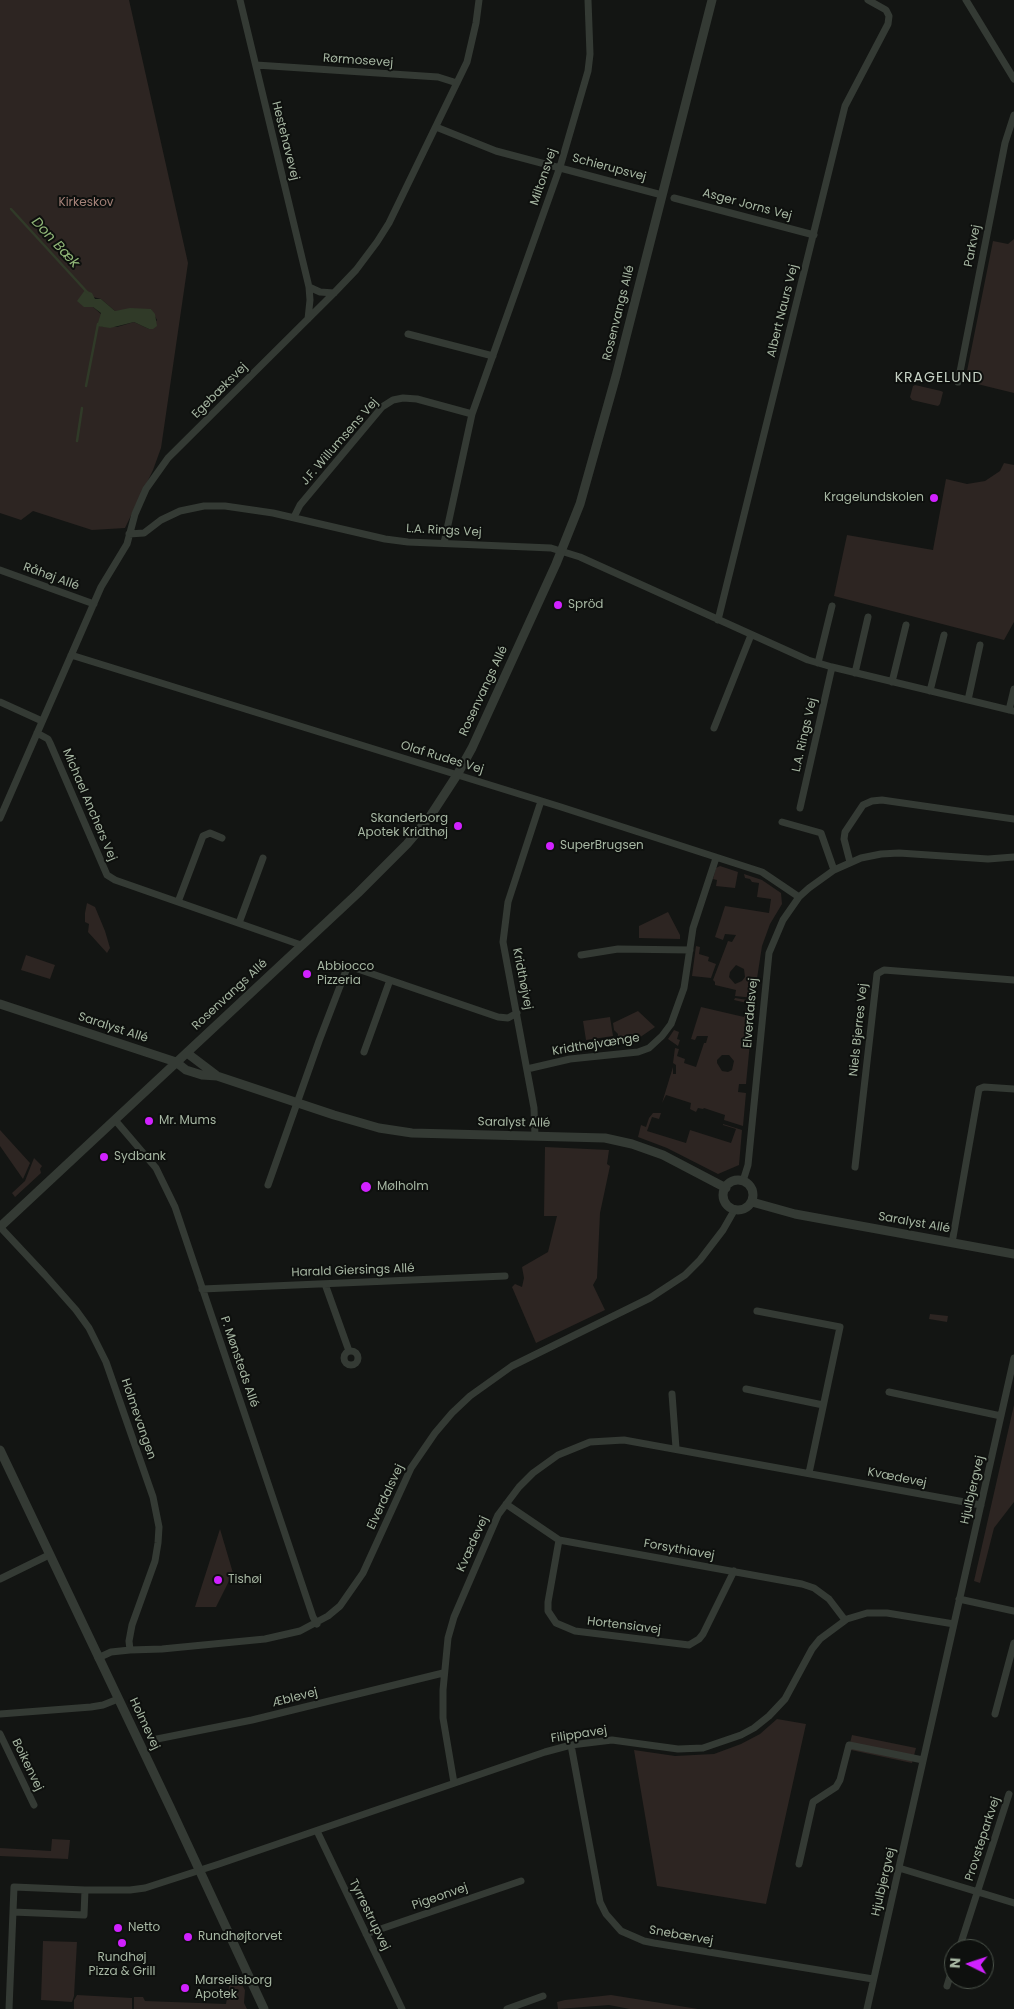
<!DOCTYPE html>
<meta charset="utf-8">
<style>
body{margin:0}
#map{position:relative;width:1014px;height:2009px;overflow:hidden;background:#131513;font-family:Poppins,sans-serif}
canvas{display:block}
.north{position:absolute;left:944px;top:1939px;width:50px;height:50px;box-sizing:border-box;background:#0e100e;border:1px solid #4b534a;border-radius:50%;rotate:274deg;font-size:14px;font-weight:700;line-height:20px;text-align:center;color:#a7b7a3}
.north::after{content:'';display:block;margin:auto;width:18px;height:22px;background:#d121ff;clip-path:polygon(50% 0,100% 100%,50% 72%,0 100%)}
</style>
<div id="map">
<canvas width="1014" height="2009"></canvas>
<div class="north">N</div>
</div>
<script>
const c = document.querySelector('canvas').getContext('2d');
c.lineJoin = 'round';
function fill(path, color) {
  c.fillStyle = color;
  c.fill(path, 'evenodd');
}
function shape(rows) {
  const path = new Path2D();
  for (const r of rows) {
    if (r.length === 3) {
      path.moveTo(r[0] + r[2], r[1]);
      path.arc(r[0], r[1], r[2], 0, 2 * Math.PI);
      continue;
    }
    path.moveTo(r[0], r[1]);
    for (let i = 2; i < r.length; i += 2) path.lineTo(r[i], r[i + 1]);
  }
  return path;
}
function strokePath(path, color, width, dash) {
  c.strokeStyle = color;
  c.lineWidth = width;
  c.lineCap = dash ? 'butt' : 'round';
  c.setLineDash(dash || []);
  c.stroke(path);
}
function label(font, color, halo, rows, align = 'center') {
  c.font = font + ' Poppins,sans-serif';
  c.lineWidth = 4;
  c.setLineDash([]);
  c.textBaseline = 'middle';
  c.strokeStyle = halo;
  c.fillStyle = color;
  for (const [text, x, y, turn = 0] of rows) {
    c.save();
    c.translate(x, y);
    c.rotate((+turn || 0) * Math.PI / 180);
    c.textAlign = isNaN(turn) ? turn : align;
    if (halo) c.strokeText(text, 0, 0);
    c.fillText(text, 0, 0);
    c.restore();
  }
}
const green = shape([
 [0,0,129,0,188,263,161,448,153,470,125,528,92,530,33,511,21,520,0,513],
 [93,297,101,299,115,311,151,309,157,320,149,329,134,322,117,327,103,327,101,326,101,314,93,307],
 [1014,239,1014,393,965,381,993,241,1008,244],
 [915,385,941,391,943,392,940,404,938,406,912,400,910,397,913,386],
 [1004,463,1014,465,1014,622,1004,640,834,596,847,535,933,550,946,479,967,484,985,481,1000,471],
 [720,866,738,872,735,888,716,886,717,880,713,879,716,868],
 [744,874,762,880,781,893,782,904,770,924,762,946,754,998,735,996,736,990,715,985,715,982,713,980,728,941,732,942,736,935,725,934,723,940,715,937,725,906,769,913,771,899,757,897,759,883,752,882,750,879,745,878],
 [736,965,744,969,745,977,742,981,735,984,729,977,730,972],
 [87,903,95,907,105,931,110,948,107,953,88,932,89,924,85,922,85,913],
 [668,912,680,935,680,939,639,938,639,926],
 [696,946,700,947,699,954,709,957,708,961,716,964,711,978,692,976],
 [26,955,55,965,50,979,21,970],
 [735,998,754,1001,746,1084,739,1084,738,1092,746,1093,743,1126,724,1120,725,1115,704,1108,703,1109,698,1108,696,1112,690,1109,691,1103,666,1095,662,1103,673,1067,673,1074,676,1074,676,1065,673,1063,675,1048,679,1049,677,1056,685,1059,684,1063,696,1067,704,1043,706,1043,708,1036,697,1036,695,1040,691,1039,701,1007,744,1017,747,1003,734,1000],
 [722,1055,729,1055,734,1061,732,1070,728,1072,722,1071,717,1063,717,1060],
 [638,1011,655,1027,636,1040,618,1042,618,1034,614,1030,613,1023],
 [610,1017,613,1036,586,1040,583,1021],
 [674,1030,679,1032,677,1039,680,1040,678,1046,668,1039],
 [653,1113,661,1113,659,1119,652,1117,647,1131,686,1143,690,1130,731,1143,736,1129,723,1125,723,1124,742,1130,739,1165,718,1174,667,1148,638,1137,641,1125,646,1127,649,1118],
 [0,1130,30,1163,23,1179,0,1146],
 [545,1147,609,1150,607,1164,610,1166,600,1213,597,1278,593,1285,605,1310,536,1343,512,1287,515,1284,522,1287,524,1278,522,1267,548,1252,557,1216,544,1216],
 [34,1158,42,1166,40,1169,41,1173,15,1197,12,1193,25,1181],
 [930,1314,948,1316,947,1322,929,1319],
 [1014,1405,1014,1502,994,1528,980,1583,974,1581],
 [220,1529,233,1573,216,1607,195,1607],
 [777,1719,806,1724,766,1904,657,1886,634,1750,675,1756,714,1754,741,1744,760,1734],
 [852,1735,916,1748,912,1763,851,1750,850,1743],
 [52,1839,70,1840,68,1859,0,1856,0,1848,51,1851],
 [43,1941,77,1942,74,1996,72,2002,41,2000],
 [238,1978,245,1990,244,2003,247,2009,134,2009,134,1997,143,1997,145,2001,226,2004,230,1981],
 [77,1995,132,1998,132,2009,74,2009,74,2000],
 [611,1995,698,2009,630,2009,609,2005,558,2009,557,2002,565,2000]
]);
const water = shape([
 [85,290,92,293,95,299,101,299,115,311,130,308,151,309,155,314,157,326,153,329,149,329,134,322,110,328,97,326,101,313,93,307,84,307,77,301]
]);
const stream = shape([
 [11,209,87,292],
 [86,386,98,324],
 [77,441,82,408]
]);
const minor = shape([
 [240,0,309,287,310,300,308,319],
 [966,0,1014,79],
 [256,65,438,77,457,83],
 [436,127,496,151,662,195],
 [674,198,814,235],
 [309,287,320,292,334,293],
 [408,334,493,356],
 [958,382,1005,143,1014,115],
 [294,517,300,505,382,407,393,400,403,398,417,399,472,414],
 [129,534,144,533,161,520,180,511,204,506,225,506,273,513,385,539,408,542,551,548,580,557,808,660,832,667,1014,711],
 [444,543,472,414,560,167,588,71,590,54,588,0],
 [0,570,94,604],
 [718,620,845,106,888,24,889,16,886,10,868,0],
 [71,655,561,807,762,872,799,897],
 [818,663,832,606],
 [855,673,868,617],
 [892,682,906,625],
 [930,691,944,635],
 [968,700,980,645],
 [0,702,42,721],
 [1009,710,1014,689],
 [714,728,751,635],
 [37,733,48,739,50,743,107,875,115,880,301,945],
 [800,808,832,667],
 [0,818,101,587,127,544,135,514,146,489,168,458,334,293,356,270,377,242,389,223,467,62,476,23,479,0],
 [782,822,821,833,834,870],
 [850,862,844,839,845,832,863,805,872,801,882,800,1014,819],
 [178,902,203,836,210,833,222,838],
 [239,923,263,858],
 [581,955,618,949,690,950],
 [364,1052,390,980],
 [527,1069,570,1059,638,1052,649,1048,662,1036,671,1024,684,988,693,928,716,858],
 [115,1120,156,1168,175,1207,313,1617,317,1624],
 [535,1136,534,1108,503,942,508,902,541,801],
 [855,1167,877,974,884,970,1014,980],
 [743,1181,748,1165,769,953,783,920,799,897,809,888,834,870,861,858,881,854,899,853,988,859,1014,857],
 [268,1185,319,1041,347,968,352,967,498,1017,508,1018,517,1013],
 [0,1227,45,1275,76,1310,89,1328,106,1362,153,1497,159,1527,158,1543,155,1561,132,1625,129,1641,130,1650],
 [952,1243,979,1089,984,1087,1014,1089],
 [325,1284,349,1351],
 [202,1289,505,1276],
 [757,1311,840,1327,809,1473],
 [351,1358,7],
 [746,1389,823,1405],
 [889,1392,1001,1416],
 [672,1394,676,1448],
 [506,1504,559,1540,802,1584,814,1588,829,1599,845,1620],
 [559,1540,548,1602,548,1611,556,1623,575,1631,689,1645,699,1639,703,1634,734,1571],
 [0,1579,49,1555],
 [959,1599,1014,1611],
 [98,1658,111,1652,130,1650,162,1649,265,1639,300,1631,328,1616,340,1606,363,1573,411,1468,435,1433,452,1413,470,1396,512,1366,650,1298,685,1275,700,1260,723,1230,735,1209],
 [0,1714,91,1707,103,1705,118,1699],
 [995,1714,1014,1643],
 [0,1734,34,1805],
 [152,1740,252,1720,443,1673],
 [571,1745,600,1902,606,1914,621,1931,644,1941,654,1943,873,1979],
 [454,1783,443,1718,443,1690,448,1638,454,1617,498,1515,519,1487,533,1473,558,1455,590,1442,624,1440,981,1505],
 [317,1831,402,2009],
 [799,1864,813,1802,836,1787,840,1780,849,1745,923,1760],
 [899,1868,1014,1903],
 [13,1912,84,1915,85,1890],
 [366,1934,521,1881],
 [959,1949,1009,1794],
 [947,1986,954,1963],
 [9,2009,14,1887,85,1890,130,1890,145,1888,219,1864,545,1752,571,1745,612,1740,678,1749,703,1748,741,1735,754,1728,769,1716,785,1699,812,1649,820,1639,847,1619,867,1613,887,1613,954,1624],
 [507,2009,543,1996],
 [867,2009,1014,1358]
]);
const tertiary = shape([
 [0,1004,176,1062,186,1070,202,1075,217,1076,334,1115,379,1128,412,1133,605,1138,632,1144,663,1155,726,1188],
 [187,1053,216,1075],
 [738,1195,15],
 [752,1202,795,1214,1014,1254],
 [0,1227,358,893,407,844,429,818,457,775,472,748,556,564,580,504,616,376,712,0],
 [0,1450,170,1807,264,2009]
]);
const markers = [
 [934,498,5,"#d121ff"],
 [558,605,5,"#d121ff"],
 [458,826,5,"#d121ff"],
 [550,846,5,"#d121ff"],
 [307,974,5,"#d121ff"],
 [149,1121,5,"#d121ff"],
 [104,1157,5,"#d121ff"],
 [366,1187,6,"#d121ff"],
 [218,1580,5,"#d121ff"],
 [118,1928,5,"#d121ff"],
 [188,1937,5,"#d121ff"],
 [122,1943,5,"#d121ff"],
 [185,1988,5,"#d121ff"]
];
const streetNames = [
 ["Rørmosevej",358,61,4],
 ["Hestehavevej",285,141,76],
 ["Schierupsvej",609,168,15],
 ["Miltonsvej",544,177,-71],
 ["Asger Jorns Vej",747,205,15],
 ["Parkvej",973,246,-79],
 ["Albert Naurs Vej",783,311,-76],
 ["Rosenvangs Allé",619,313,-76],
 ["Egebæksvej",220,391,-45],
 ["J.F. Willumsens Vej",340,442,-49],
 ["L.A. Rings Vej",444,531,3],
 ["Råhøj Allé",51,577,20],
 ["Rosenvangs Allé",484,691,-65],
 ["L.A. Rings Vej",805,735,-77],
 ["Olaf Rudes Vej",442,758,17],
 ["Michael Anchers Vej",89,805,67],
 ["Kridthøjvej",522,979,79],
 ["Rosenvangs Allé",230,995,-43],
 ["Elverdalsvej",751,1013,-85],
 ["Saralyst Allé",113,1028,18],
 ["Niels Bjerres Vej",859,1030,-84],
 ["Kridthøjvænge",596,1045,-9],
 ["Saralyst Allé",514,1123,1],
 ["Saralyst Allé",914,1223,10],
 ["Harald Giersings Allé",353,1271,-2],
 ["P. Mønsteds Allé",239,1362,71],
 ["Holmevangen",138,1419,71],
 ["Kvædevej",897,1478,11],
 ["Hjulbjergvej",973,1490,-77],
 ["Elverdalsvej",386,1497,-65],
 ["Kvædevej",473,1544,-66],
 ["Forsythiavej",679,1550,10],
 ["Hortensiavej",624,1626,7],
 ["Æblevej",295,1698,-14],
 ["Holmevej",144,1724,65],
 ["Filippavej",579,1735,-9],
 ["Boikenvej",27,1765,64],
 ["Provsteparkvej",983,1839,-72],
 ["Hjulbjergvej",884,1882,-77],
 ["Pigeonvej",440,1897,-19],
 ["Tyrrestrupvej",369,1915,64],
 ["Snebærvej",681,1936,10]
];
const parkNames = [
 ["Kirkeskov",86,203]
];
const poiNames = [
 ["Kragelundskolen",924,498,"right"],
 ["Spröd",568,605],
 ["Skanderborg",448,819,"right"],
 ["Apotek Kridthøj",448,833,"right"],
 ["SuperBrugsen",560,846],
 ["Abbiocco",317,967],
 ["Pizzeria",317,981],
 ["Mr. Mums",159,1121],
 ["Sydbank",114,1157],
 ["Mølholm",377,1187],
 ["Tishøi",228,1580],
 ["Netto",128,1928],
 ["Rundhøjtorvet",198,1937],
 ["Rundhøj",122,1958,"center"],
 ["Pizza & Grill",122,1972,"center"],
 ["Marselisborg",195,1981],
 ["Apotek",195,1995]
];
const waterNames = [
 ["Don Bæk",55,243,47]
];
const neighbourhoodNames = [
 ["KRAGELUND",939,378]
];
fill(green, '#2d2522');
fill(water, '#303a28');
strokePath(stream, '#303a28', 2.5);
strokePath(minor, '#343a34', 7);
strokePath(tertiary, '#343a34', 9);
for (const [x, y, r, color] of markers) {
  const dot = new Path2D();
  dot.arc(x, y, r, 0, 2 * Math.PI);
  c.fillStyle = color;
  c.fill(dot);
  strokePath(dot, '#0e100e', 2);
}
label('12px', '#a7b7a3', '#0e100e', streetNames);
label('12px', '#a48178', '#0e100e', parkNames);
label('12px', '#a7b7a3', '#0e100e', poiNames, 'left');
label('italic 14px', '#90b677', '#0e100e', waterNames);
c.letterSpacing = '1px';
label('14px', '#c7d2c5', '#0e100e', neighbourhoodNames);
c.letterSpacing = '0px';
</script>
